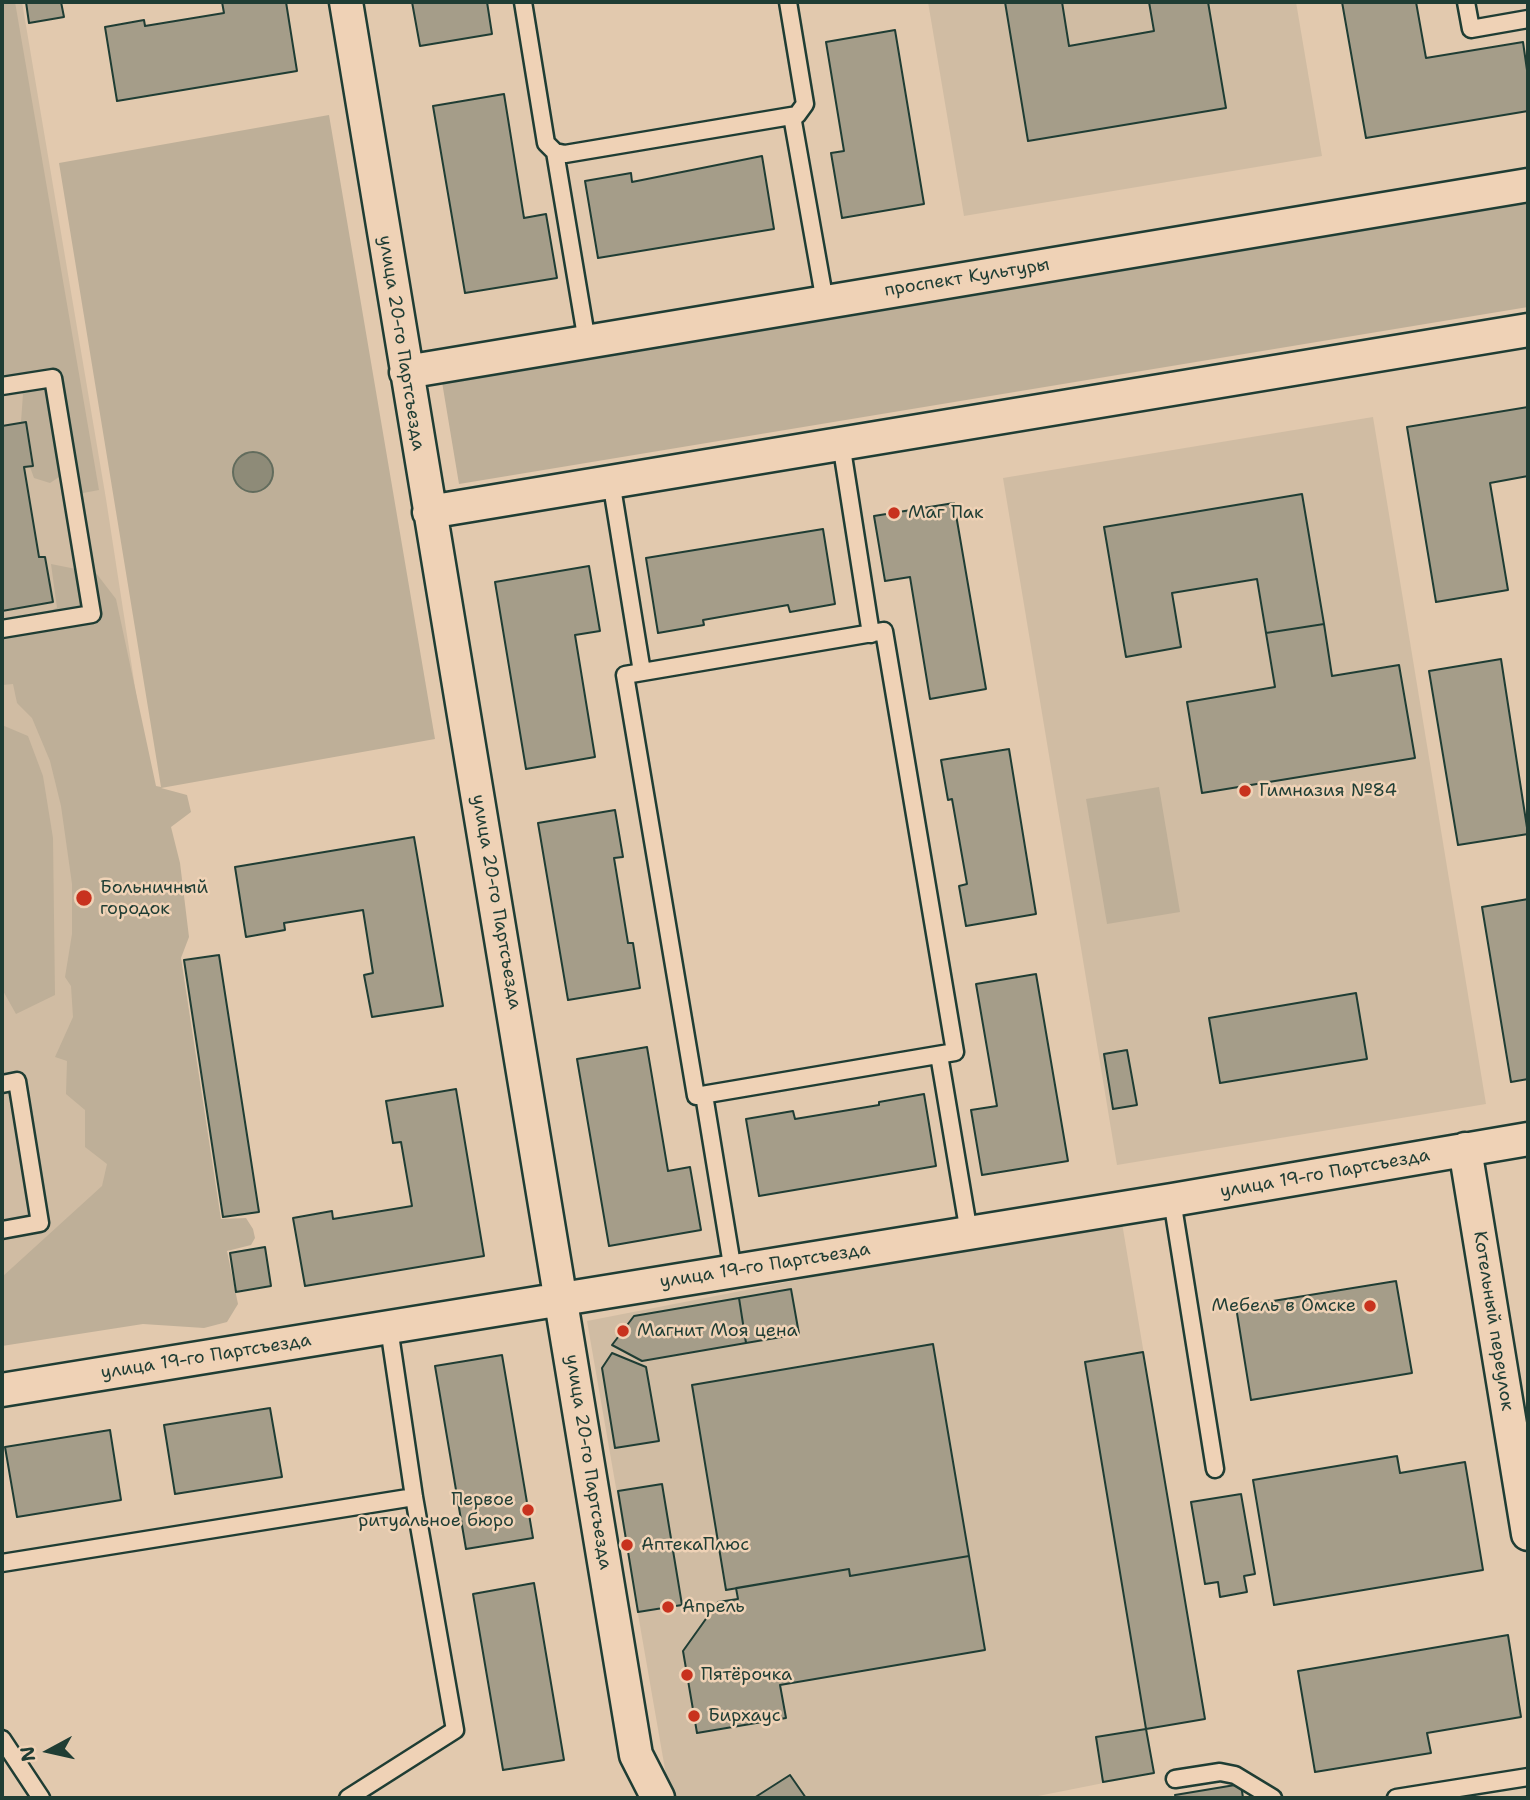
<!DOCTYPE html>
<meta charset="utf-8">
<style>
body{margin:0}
#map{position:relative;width:1530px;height:1800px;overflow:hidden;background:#e2c9ae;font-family:"Shantell Sans",sans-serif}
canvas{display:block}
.frame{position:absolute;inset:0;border:4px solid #1f3d34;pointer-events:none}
.north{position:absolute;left:14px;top:1716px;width:70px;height:70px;-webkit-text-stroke:5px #efd2b6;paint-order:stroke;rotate:262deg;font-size:19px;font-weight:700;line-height:28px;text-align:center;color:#1f3d34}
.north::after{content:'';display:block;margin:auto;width:24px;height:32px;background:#1f3d34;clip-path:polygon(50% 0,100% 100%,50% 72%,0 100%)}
</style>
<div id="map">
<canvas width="1530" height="1800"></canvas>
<div class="frame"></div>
<div class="north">N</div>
</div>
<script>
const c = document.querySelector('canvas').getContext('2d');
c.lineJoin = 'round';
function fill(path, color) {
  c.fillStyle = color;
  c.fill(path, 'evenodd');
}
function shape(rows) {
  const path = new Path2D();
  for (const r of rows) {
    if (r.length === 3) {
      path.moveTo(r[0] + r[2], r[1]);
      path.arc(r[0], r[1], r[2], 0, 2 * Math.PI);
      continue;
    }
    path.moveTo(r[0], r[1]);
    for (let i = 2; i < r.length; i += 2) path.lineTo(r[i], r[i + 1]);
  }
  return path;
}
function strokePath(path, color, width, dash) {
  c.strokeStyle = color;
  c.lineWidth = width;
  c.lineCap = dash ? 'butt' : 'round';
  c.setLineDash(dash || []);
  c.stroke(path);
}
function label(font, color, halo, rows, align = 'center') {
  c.font = font + ' "Shantell Sans",sans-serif';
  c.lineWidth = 5;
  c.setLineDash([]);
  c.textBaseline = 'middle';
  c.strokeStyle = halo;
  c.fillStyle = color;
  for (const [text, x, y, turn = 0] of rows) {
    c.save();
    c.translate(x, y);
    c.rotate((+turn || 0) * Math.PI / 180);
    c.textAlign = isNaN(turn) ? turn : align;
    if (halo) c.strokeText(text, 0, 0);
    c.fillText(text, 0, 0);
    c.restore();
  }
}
const built = shape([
 [2,2,22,2,106,499,229,1297,2,1335],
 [928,2,1296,2,1322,156,964,216],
 [1373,417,1486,1104,1117,1165,1003,478],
 [1121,1217,1205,1719,1147,1729,1154,1773,1028,1798,670,1798,587,1321]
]);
const green = shape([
 [2,2,15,2,99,490,83,493,62,475,50,483,34,478,30,467,34,466,27,421,21,422,23,394,2,382],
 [329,115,435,739,161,788,187,795,191,812,171,827,180,863,189,937,181,958,221,1219,246,1218,253,1229,255,1238,251,1245,227,1251,238,1304,227,1322,204,1328,143,1324,2,1346,2,1277,102,1186,107,1164,85,1147,85,1110,66,1094,67,1061,55,1057,73,1017,71,986,65,977,72,934,72,884,61,806,50,761,32,718,17,703,13,684,2,685,2,626,57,608,51,564,96,573,116,599,156,786,161,787,59,163],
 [1528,202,1528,307,459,484,442,382],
 [2,725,28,736,43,776,53,838,55,995,16,1014,2,989],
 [1159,787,1180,912,1107,924,1086,799]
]);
const water = shape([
 [253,472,20]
]);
const building = shape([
 [26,2,61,2,64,17,29,23,26,2],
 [222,2,286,2,297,71,117,101,105,27,144,20,145,26,224,13,222,2],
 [412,2,487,2,492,34,420,46,412,2],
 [1005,2,1062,2,1069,46,1154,31,1149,2,1208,2,1226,108,1028,141,1005,2],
 [1342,2,1416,2,1426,58,1523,42,1528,77,1528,111,1366,138,1342,2],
 [895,30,924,204,842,218,831,153,844,151,826,42,895,30],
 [504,94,524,218,546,214,557,278,465,293,433,106,504,94],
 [762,156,774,229,598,258,585,181,631,173,632,182,762,156],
 [1528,407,1528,476,1490,483,1508,590,1436,602,1407,427,1528,407],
 [26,422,33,466,24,467,39,557,45,557,53,602,2,611,2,426,26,422],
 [1302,494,1324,624,1266,633,1257,579,1172,593,1181,647,1126,657,1104,527,1302,494],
 [954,503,986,689,930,699,910,577,885,581,874,516,954,503],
 [823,529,835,604,790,612,788,605,703,620,704,625,658,633,646,558,823,529],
 [589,566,600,631,575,635,595,757,526,769,495,582,589,566],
 [1324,624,1332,676,1399,665,1415,758,1202,793,1187,702,1275,687,1266,633,1324,624],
 [1501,659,1528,834,1458,845,1429,671,1501,659],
 [1009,749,1036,914,966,926,959,886,967,884,952,799,948,800,941,760,1009,749],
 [615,810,623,857,614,858,628,943,633,943,640,988,568,1000,538,823,615,810],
 [414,837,443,1006,372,1017,364,975,373,973,363,910,284,923,285,930,246,937,235,867,414,837],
 [1528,899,1528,1079,1511,1082,1482,907,1528,899],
 [219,955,259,1212,223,1217,184,960,219,955],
 [1036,974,1068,1161,982,1175,971,1110,997,1106,976,984,1036,974],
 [1356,993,1367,1059,1220,1083,1209,1018,1356,993],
 [647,1047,668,1171,690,1167,701,1230,609,1246,577,1059,647,1047],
 [1127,1050,1137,1105,1113,1109,1104,1054,1127,1050],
 [456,1089,484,1256,305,1286,293,1218,332,1211,333,1219,412,1206,401,1142,393,1143,386,1101,456,1089],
 [924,1094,936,1166,759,1196,746,1119,793,1111,795,1119,879,1105,879,1102,924,1094],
 [265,1247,271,1286,236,1292,230,1253,265,1247],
 [1396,1281,1412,1373,1251,1400,1236,1307,1396,1281],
 [791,1289,799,1334,746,1343,739,1298,791,1289],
 [739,1298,746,1343,642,1361,612,1345,634,1316,739,1298],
 [933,1344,969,1556,850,1576,849,1569,726,1590,692,1385,933,1344],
 [1143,1352,1205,1719,1146,1729,1085,1362,1143,1352],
 [612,1353,646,1367,659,1441,615,1448,602,1368,612,1353],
 [502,1355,533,1538,466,1549,435,1366,502,1355],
 [270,1408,282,1477,175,1494,164,1425,270,1408],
 [110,1430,121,1500,17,1517,5,1447,110,1430],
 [1397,1456,1400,1473,1465,1462,1483,1570,1274,1605,1253,1480,1397,1456],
 [662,1484,682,1605,638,1612,618,1491,662,1484],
 [1241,1494,1255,1574,1244,1576,1247,1592,1220,1597,1218,1582,1205,1584,1191,1502,1241,1494],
 [969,1556,985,1650,780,1685,786,1718,697,1733,683,1651,718,1602,738,1599,736,1588,849,1569,850,1576,969,1556],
 [534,1583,564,1760,503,1770,473,1594,534,1583],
 [1508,1635,1521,1717,1427,1733,1431,1753,1315,1772,1298,1671,1508,1635],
 [1146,1729,1154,1773,1103,1782,1096,1737,1146,1729],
 [790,1775,806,1798,754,1798,790,1775],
 [1241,1784,1243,1798,1176,1798,1175,1795,1241,1784]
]);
const service = shape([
 [523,2,546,143,555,152,565,154,797,115,805,104,788,2],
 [1466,2,1471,29,1528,19],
 [792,116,825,302],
 [555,152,587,342],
 [2,386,53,378,92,614,2,629],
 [841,443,871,634],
 [611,481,642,672],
 [884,631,955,1052,696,1096,625,675,884,631],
 [939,1055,969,1233],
 [2,1084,17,1081,40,1223,2,1230],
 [704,1095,733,1271],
 [1172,1200,1215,1469],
 [2,1563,414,1497],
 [2,1739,41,1798],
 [1175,1779,1220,1772,1235,1775,1273,1798],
 [348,1798,455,1730,414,1497,389,1328],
 [1396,1798,1528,1777]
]);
const minor = shape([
 [346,2,636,1755,658,1798],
 [406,372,1528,185],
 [429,512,1528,330],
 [1465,1149,1528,1534],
 [2,1390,1172,1200,1528,1139]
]);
const markers = [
 [894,513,7,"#c8321e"],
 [1245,791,7,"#c8321e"],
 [84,898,9,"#c8321e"],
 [1370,1306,7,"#c8321e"],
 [623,1331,7,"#c8321e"],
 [528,1510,7,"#c8321e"],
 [627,1545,7,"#c8321e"],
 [668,1607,7,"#c8321e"],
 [687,1675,7,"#c8321e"],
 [694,1716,7,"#c8321e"]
];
const streetNames = [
 ["проспект Культуры",967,278,-9],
 ["улица 20-го Партсъезда",401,343,81],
 ["улица 20-го Партсъезда",496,902,80],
 ["улица 19-го Партсъезда",1325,1174,-10],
 ["улица 19-го Партсъезда",765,1266,-9],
 ["Котельный переулок",1493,1321,81],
 ["улица 19-го Партсъезда",206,1357,-9],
 ["улица 20-го Партсъезда",588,1462,81]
];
const poiNames = [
 ["Маг Пак",908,513],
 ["Гимназия №84",1259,791],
 ["Больничный",100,888],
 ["городок",100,909],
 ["Мебель в Омске",1356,1306,"right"],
 ["Магнит Моя цена",637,1331],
 ["Первое",514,1500,"right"],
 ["ритуальное бюро",514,1521,"right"],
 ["АптекаПлюс",641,1545],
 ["Апрель",682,1607],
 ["Пятёрочка",701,1675],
 ["Бирхаус",708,1716]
];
fill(built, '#d0bca3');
fill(green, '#beaf98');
fill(water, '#8e8b78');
strokePath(water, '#626c5d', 2);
fill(building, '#a59d89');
strokePath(building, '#1f3d34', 2);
strokePath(service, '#1f3d34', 21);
strokePath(minor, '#1f3d34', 37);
strokePath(service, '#efd2b6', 16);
strokePath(minor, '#efd2b6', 32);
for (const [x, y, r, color] of markers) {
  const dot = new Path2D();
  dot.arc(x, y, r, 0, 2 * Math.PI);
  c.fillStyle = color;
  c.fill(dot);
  strokePath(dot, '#efd2b6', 2.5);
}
label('18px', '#1f3d34', '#efd2b6', streetNames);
label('18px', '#1f3d34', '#efd2b6', poiNames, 'left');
</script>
